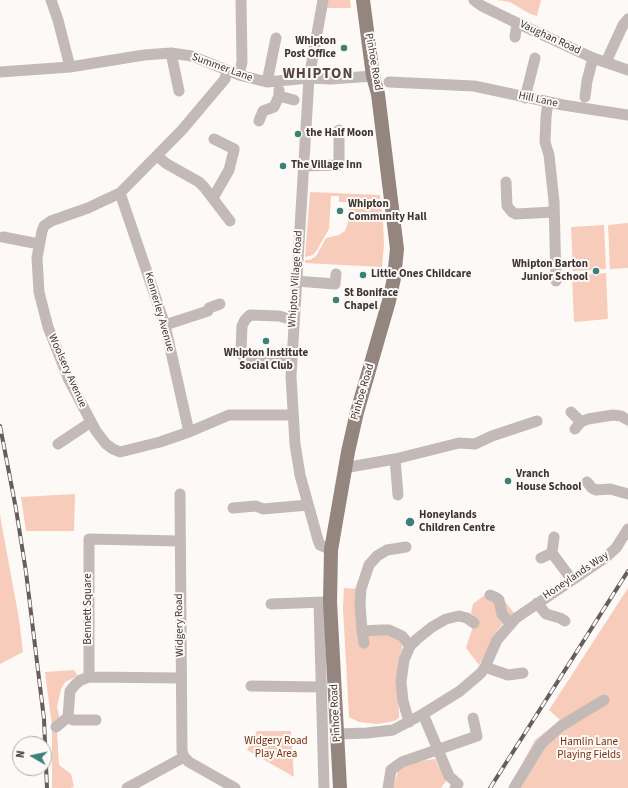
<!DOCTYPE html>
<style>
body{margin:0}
#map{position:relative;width:628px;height:788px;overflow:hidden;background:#fdf9f7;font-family:"Source Sans 3",sans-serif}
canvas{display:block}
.north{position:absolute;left:12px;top:736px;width:40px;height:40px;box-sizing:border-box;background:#fdf9f7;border:1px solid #b0aba8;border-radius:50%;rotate:279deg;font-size:11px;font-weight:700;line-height:16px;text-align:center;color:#3d3532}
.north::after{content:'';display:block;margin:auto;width:14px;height:18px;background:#3b8178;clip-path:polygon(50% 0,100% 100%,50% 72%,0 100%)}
</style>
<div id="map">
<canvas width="628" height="788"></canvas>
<div class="north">N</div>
</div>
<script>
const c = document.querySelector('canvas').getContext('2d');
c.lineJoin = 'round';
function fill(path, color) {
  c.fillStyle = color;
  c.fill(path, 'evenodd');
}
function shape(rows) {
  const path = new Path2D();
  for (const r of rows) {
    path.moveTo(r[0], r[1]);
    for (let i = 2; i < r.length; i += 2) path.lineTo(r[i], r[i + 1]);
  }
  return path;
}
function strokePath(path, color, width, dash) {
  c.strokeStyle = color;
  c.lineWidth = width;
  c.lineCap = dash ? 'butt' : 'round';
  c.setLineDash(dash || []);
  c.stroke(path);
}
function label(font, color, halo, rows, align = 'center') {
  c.font = font + ' "Source Sans 3",sans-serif';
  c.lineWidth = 4;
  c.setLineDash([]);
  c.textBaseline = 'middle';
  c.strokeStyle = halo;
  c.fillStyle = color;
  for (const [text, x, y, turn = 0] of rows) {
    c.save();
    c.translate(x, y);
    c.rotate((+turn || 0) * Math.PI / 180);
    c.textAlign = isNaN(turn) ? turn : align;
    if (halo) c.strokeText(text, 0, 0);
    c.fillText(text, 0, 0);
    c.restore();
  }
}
const green = shape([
 [328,0,350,0,351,8,327,8],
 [497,0,541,0,537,16,530,14,510,2],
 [310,192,380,195,383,221,384,244,382,267,305,263,305,260,310,260,316,256,326,238,339,235,345,231,348,222,350,205,347,202,339,202,339,196,331,196,329,229,317,250,313,255,305,257],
 [628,223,628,268,610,269,608,225],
 [604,225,606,269,573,271,571,227],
 [606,273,608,319,574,322,572,276],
 [75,494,74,531,26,531,21,497],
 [0,515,19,619,23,652,0,664],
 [344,588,358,589,357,625,396,637,402,645,402,650,398,661,397,682,399,715,399,718,394,721,378,724,359,722,349,717,343,608],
 [628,588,628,788,509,788,535,740,560,720,549,710],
 [490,591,498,593,515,614,504,622,497,631,479,665,466,648,473,626,477,621,471,613,473,604],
 [74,670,78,676,65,682,61,689,57,707,60,720,57,731,59,765,71,774,74,787,70,788,52,788,52,726,45,672],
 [257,731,291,731,294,777,247,750],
 [435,759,446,781,441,788,393,788,398,771,413,762]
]);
const minor = shape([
 [51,0,58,20,70,67],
 [323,0,309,78,291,376,295,444,300,475,318,540,320,545,331,550],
 [474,0,482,6,517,23,593,58,628,70],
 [515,37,517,23],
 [171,53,179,91],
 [606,62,623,25,628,19],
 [227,70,225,79,182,130,120,193,88,208,51,221,44,226,42,231,37,258,39,292,48,327,69,380,96,431,106,444,113,449,120,452,160,442,189,432,229,415,293,415],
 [0,72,70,67,144,55,171,53,192,56,239,75,267,82,309,78,331,79,373,76],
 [239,75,242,62,241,0],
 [267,82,276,38],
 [389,82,474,86,563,105,628,115],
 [279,90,279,96,294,100],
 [585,97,587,81,593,58],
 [525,98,535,58],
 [548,102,546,117,545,142,549,155,554,201,556,281],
 [259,121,263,111,274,107,279,96],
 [157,156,167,164,199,182,204,187,230,221],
 [303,166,339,165,339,130],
 [506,182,507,206,512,212,516,214,553,212],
 [120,193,165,325,189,432],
 [213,198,229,170,234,150,234,149,214,139],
 [3,237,39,244],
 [296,281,335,284,336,274],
 [165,325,208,311,209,308,220,304],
 [291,357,245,357,242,355,241,350,242,326,245,320,250,315,279,316,293,320],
 [571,412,581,422],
 [575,429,581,422,588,419,613,415,621,416,628,420],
 [58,444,91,422],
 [344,468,395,459],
 [587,482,592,488,596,490,610,489,628,494],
 [180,494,182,751,184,757,189,762,235,788],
 [398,495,395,459,459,443,475,444,492,436,537,421],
 [233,508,256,506,263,509,308,505],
 [554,537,552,553,572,580],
 [179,541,89,539,89,677,181,678],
 [541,558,552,553],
 [490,595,495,597,499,600,502,614,511,624],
 [319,602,324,788],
 [537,603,546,614,560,618,565,621],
 [271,604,324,602],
 [362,631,360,603,361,589,369,565,377,556,387,550,406,547],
 [364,643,362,631,381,630,389,630,402,636,410,646],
 [485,667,508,675,523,673],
 [89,677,81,680,76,684,70,691,68,717,73,720,96,720],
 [251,686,321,687],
 [423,714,460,691,481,673,485,667,497,640,516,618,605,558,616,548,628,529],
 [409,722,403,701,401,682,404,660,410,646,417,639,432,627,446,619,459,616,467,618,474,623],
 [56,727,68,717],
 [337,734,367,733,393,730,423,714,449,776,458,784,455,788],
 [127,788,184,757],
 [388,788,391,770,402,762,477,736,473,718],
 [514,788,541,744,561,726,604,700]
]);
const major = shape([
 [340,788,330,602,331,550,348,452,357,412,389,301,394,278,397,249,378,94,373,76,363,0]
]);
const rail = shape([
 [0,426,16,509,26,572,44,719,47,788],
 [490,788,628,571]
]);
const markers = [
 [344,48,4,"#3b8178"],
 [298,134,4,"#3b8178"],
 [283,166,4,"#3b8178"],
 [340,211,4,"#3b8178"],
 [596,271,4,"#3b8178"],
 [363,275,4,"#3b8178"],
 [336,300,4,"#3b8178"],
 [266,341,4,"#3b8178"],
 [508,481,4,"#3b8178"],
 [410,522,5,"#3b8178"]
];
const streetNames = [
 ["Vaughan Road",550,38,25],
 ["Pinhoe Road",373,62,80],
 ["Summer Lane",222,68,20],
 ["Hill Lane",538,100,12],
 ["Whipton Village Road",296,279,-86],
 ["Kennerley Avenue",159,312,74],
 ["Woolsery Avenue",67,371,66],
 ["Pinhoe Road",363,392,-74],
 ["Honeylands Way",576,576,-34],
 ["Bennett Square",89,609,-90],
 ["Widgery Road",180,625,-91],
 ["Pinhoe Road",336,713,-93]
];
const poiNames = [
 ["Whipton",336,42,"right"],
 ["Post Office",336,55,"right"],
 ["the Half Moon",306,134],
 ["The Village Inn",291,166],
 ["Whipton",348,205],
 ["Community Hall",348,218],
 ["Whipton Barton",588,265,"right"],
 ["Junior School",588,278,"right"],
 ["Little Ones Childcare",371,275],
 ["St Boniface",344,294],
 ["Chapel",344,307],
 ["Whipton Institute",266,354,"center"],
 ["Social Club",266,367,"center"],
 ["Vranch",516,475],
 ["House School",516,488],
 ["Honeylands",419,516],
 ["Children Centre",419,529]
];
const parkNames = [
 ["Widgery Road",276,742],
 ["Play Area",276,755],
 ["Hamlin Lane",589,743],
 ["Playing Fields",589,756]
];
const districtNames = [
 ["WHIPTON",318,75]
];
fill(green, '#f7ccbb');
strokePath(minor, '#c3bab7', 11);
strokePath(major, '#94857e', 14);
strokePath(rail, '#655e5b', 4);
strokePath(rail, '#fdf9f7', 2.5, [8]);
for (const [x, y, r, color] of markers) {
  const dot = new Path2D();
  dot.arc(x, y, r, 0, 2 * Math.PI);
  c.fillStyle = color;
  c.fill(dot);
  strokePath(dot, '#fdf9f7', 1.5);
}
label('11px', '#3d3532', '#fdf9f7', streetNames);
label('bold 11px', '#3d3532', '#fdf9f7', poiNames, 'left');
label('11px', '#733010', '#fdf9f7', parkNames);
c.letterSpacing = '1px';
label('bold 15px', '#564640', '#fdf9f7', districtNames);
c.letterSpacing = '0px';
</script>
